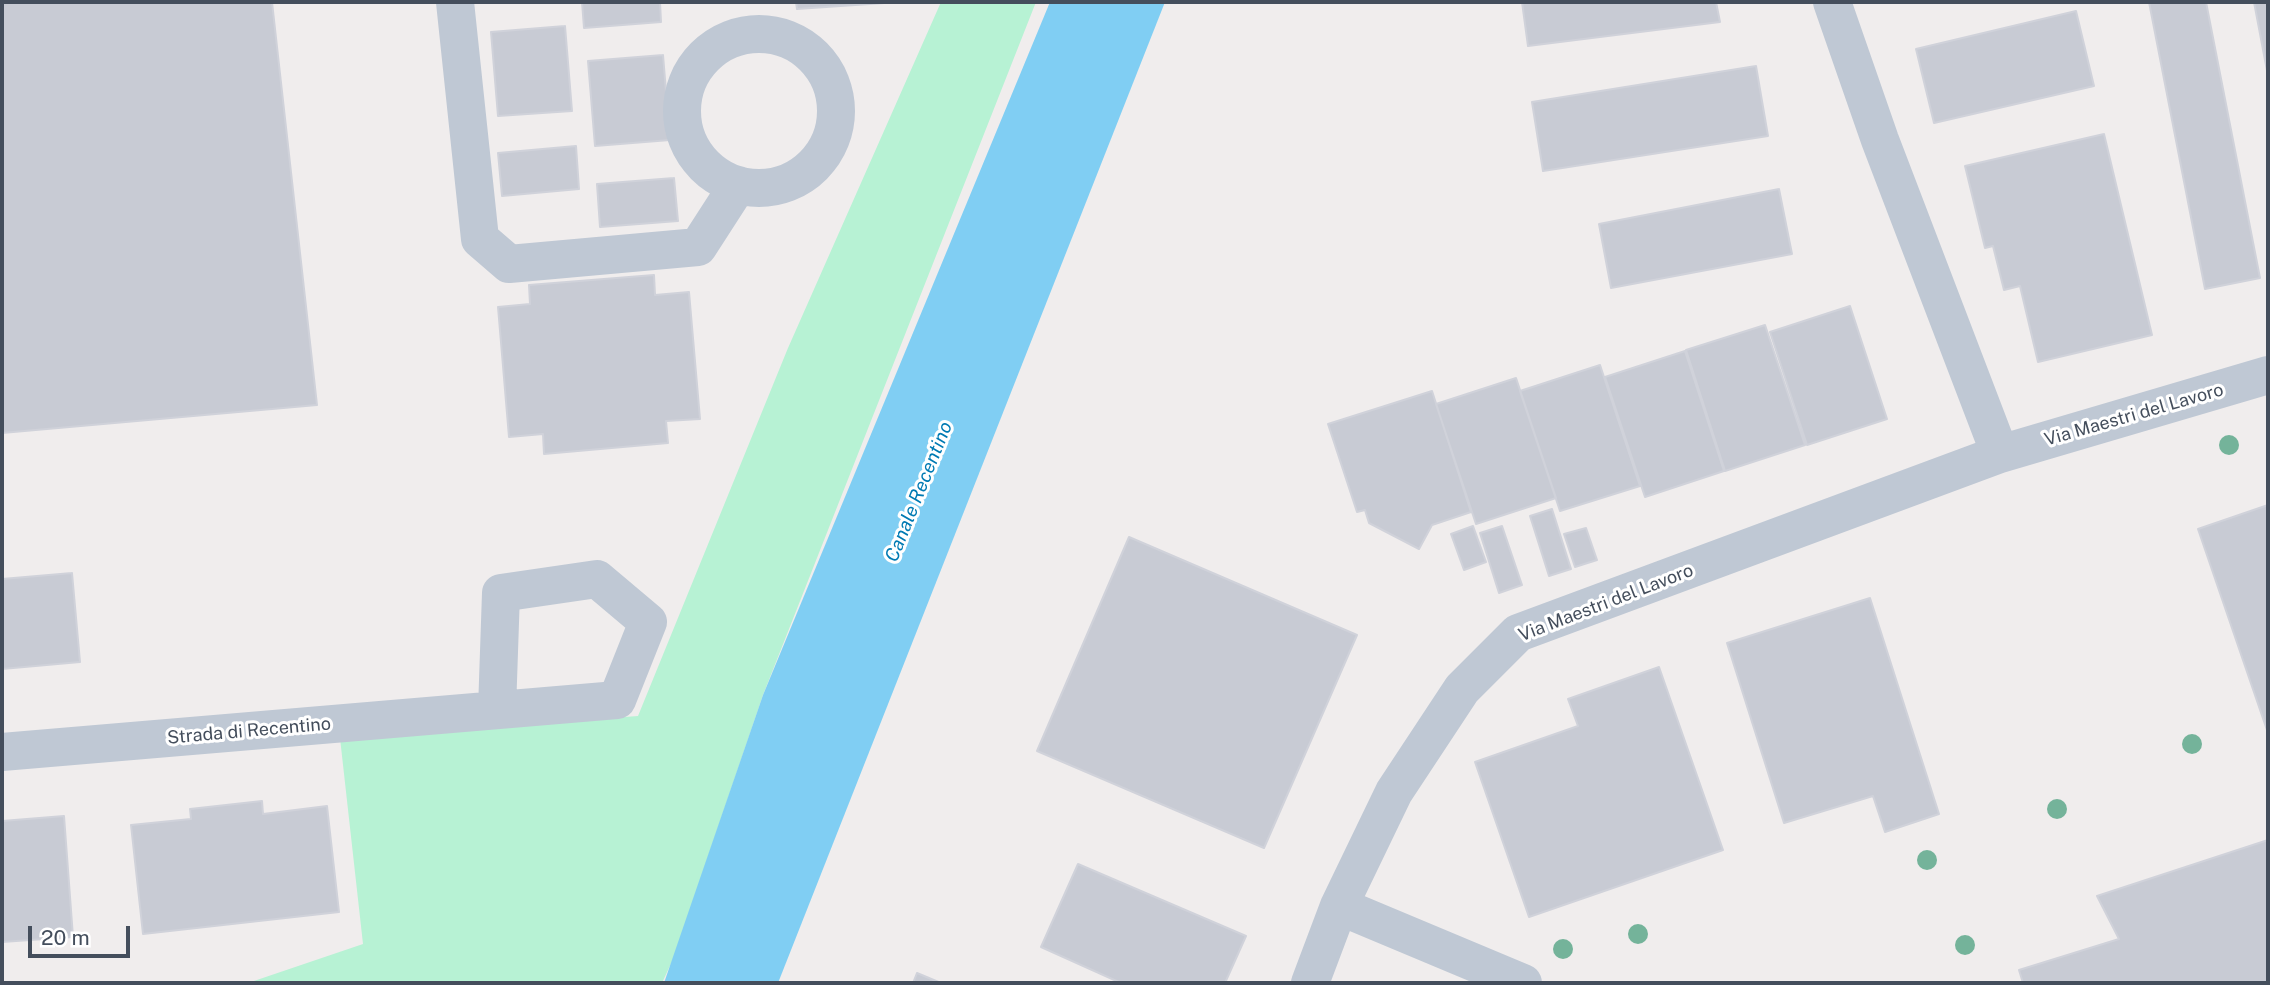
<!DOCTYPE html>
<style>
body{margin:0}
#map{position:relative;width:2270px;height:985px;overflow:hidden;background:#f0eded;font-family:"Public Sans",sans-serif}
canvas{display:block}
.frame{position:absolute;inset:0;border:4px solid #444e5c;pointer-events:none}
.scale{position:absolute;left:28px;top:926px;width:102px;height:32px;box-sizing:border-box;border:4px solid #444e5c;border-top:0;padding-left:9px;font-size:21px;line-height:24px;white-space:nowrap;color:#444e5c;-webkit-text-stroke:5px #fff;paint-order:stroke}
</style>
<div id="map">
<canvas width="2270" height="985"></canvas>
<div class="frame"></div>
<div class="scale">20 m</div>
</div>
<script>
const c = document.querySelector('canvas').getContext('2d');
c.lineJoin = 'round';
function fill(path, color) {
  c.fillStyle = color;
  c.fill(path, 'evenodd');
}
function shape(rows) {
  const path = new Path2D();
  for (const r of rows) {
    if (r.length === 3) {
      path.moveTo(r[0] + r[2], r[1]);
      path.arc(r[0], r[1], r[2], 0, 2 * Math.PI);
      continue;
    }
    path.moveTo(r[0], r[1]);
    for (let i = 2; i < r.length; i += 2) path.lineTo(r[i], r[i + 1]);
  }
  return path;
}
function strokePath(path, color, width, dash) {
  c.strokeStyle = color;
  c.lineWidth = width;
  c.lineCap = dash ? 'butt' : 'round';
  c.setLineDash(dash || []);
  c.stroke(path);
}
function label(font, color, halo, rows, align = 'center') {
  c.font = font + ' "Public Sans",sans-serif';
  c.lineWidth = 6;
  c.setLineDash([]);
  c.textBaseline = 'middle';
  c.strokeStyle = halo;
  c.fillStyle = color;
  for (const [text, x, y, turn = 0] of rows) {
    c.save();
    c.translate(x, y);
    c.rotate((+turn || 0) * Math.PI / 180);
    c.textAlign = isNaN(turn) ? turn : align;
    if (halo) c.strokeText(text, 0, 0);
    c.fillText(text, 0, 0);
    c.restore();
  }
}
const green = shape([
 [941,2,1036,2,763,695,674,957,662,983,248,983,363,944,340,738,638,716,788,348]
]);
const water = shape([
 [1050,2,1165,2,778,983,664,983,763,695]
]);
const building = shape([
 [2,2,272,2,317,405,2,433,2,2],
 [582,2,660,2,661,22,584,28,582,2],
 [796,2,899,2,797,9,796,2],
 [1522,2,1716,2,1720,22,1528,46,1522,2],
 [2149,2,2206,2,2260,278,2205,289,2149,2],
 [2254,2,2268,2,2268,76,2254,2],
 [2076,11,2094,86,1934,123,1916,49,2076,11],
 [565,26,572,111,498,116,491,32,565,26],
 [663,55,670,140,595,146,588,61,663,55],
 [1756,66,1768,136,1543,171,1532,102,1756,66],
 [2104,134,2152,335,2038,362,2020,286,2004,290,1993,246,1985,248,1965,166,2104,134],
 [576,146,579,189,502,196,498,153,576,146],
 [674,178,678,221,600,227,597,184,674,178],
 [1779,189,1792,254,1611,288,1599,224,1779,189],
 [654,275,655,295,689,292,700,419,666,421,668,443,544,454,543,434,509,437,498,307,530,304,529,285,654,275],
 [1850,306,1887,419,1807,445,1770,332,1850,306],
 [1765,325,1805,445,1725,471,1686,350,1765,325],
 [1685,351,1724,471,1645,497,1605,377,1685,351],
 [1600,365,1640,486,1560,511,1520,391,1600,365],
 [1516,378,1556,498,1476,524,1436,404,1516,378],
 [1432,391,1471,512,1432,525,1419,549,1369,523,1365,510,1357,512,1328,424,1432,391],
 [2268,505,2268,733,2198,529,2268,505],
 [1552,509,1571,569,1549,576,1530,516,1552,509],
 [1473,526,1486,562,1464,570,1451,534,1473,526],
 [1502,526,1522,585,1499,593,1480,533,1502,526],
 [1586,528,1597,560,1575,567,1564,534,1586,528],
 [1129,537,1357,635,1264,848,1037,751,1129,537],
 [72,573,80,662,2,669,2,579,72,573],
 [1870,598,1939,814,1885,832,1873,796,1784,823,1727,643,1870,598],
 [1659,667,1723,850,1529,917,1475,762,1578,726,1568,699,1659,667],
 [262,801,263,814,327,806,339,912,143,934,131,825,191,819,190,809,262,801],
 [64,816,73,937,2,942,2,821,64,816],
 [2268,840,2268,983,2023,983,2019,970,2119,939,2097,896,2268,840],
 [1078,864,1246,936,1225,983,1121,983,1041,947,1078,864],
 [917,973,941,983,913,983,917,973]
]);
const minor = shape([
 [455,2,480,239,509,264,698,247,738,185],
 [1832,2,1880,140,2000,454],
 [759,111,77],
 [2,752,617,700,648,622,597,579,501,593,497,710],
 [1339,906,1523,983],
 [1310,983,1339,906,1394,792,1462,689,1518,633,2000,454,2268,375]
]);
const trees = [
 [2229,445],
 [2192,744],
 [2057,809],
 [1927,860],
 [1638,934],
 [1965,945],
 [1563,949]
];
const streetNames = [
 ["Via Maestri del Lavoro",2134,415,-16],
 ["Via Maestri del Lavoro",1606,603,-21],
 ["Strada di Recentino",249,731,-5]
];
const waterNames = [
 ["Canale Recentino",919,492,-68]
];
fill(green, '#b7f2d4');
fill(water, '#80cef3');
fill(building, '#c8cbd4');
strokePath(building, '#d0d2da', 2);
strokePath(minor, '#bfc8d4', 38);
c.fillStyle = '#74b39a';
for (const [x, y] of trees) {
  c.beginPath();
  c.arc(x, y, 10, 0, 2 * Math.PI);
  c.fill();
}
label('18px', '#444e5c', '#fff', streetNames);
label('italic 19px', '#007ab3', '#fff', waterNames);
</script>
